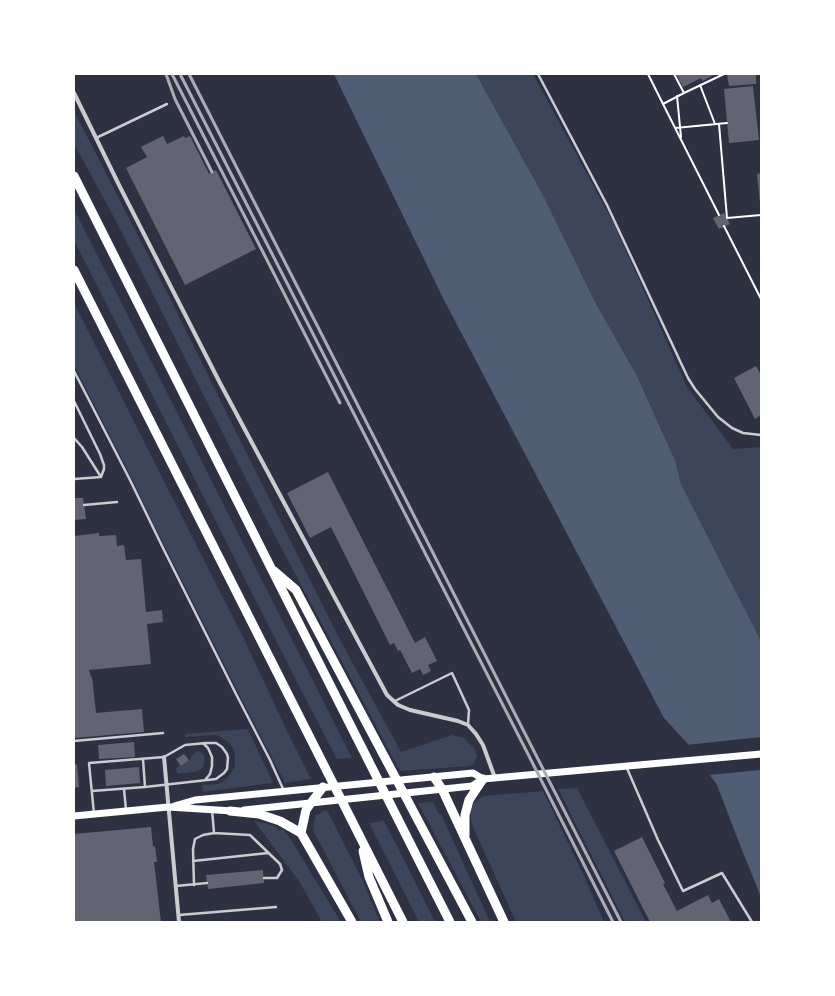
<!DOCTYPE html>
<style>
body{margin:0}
#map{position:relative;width:835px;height:996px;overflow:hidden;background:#2d3142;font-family:Barlow,sans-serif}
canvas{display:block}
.frame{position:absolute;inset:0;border:75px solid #fff;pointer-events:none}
</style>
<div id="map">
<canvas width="835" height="996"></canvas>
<div class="frame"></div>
</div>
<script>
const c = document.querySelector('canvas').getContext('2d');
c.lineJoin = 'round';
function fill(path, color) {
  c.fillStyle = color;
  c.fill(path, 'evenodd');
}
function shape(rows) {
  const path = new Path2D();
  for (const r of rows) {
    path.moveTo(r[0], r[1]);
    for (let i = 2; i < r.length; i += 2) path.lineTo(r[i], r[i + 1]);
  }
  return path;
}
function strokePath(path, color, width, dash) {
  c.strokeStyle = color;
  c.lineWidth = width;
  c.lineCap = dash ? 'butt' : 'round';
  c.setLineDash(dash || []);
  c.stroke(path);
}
const green = shape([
 [476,74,533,74,614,224,687,387,733,449,761,447,761,641,681,484,675,460,636,374,594,300,544,197],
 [74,111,164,286,247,454,338,636,401,752,452,735,464,738,475,749,477,757,473,764,470,766,400,771,264,515,116,221,74,144],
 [74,209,154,367,352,758,337,759,304,696,74,240],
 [74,303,245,641,287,731,311,779,285,783,238,692,165,547,132,479,74,365],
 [248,729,273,783,203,792,202,785,217,784,222,782,230,775,235,766,235,756,234,750,231,745,226,740,217,735,213,735,185,737,185,734],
 [198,751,203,754,205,759,204,764,202,769,194,772,177,774,176,768,191,759,191,757,194,753],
 [577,788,646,922,625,922,558,789],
 [543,791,585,878,604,922,516,922,473,827,471,820,471,807,475,802,483,796],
 [433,802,439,814,441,814,490,922,481,922,418,803],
 [327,810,363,881,380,922,361,922,314,832,313,826,316,814,318,815,323,811],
 [254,821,268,824,276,827,280,831,282,829,288,835,341,922,322,922,299,881],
 [384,821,399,850,435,922,419,922,369,823]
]);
const water = shape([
 [334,74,476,74,544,197,594,300,636,374,675,460,681,484,761,641,761,897,740,845,717,785,688,744,664,718,444,300]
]);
const pier = shape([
 [761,737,761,770,708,775,686,745]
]);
const building = shape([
 [676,74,716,74,702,81,701,78,683,87],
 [727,74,756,74,756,84,729,86],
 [753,86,759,140,729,143,724,89],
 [163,136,167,144,184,136,185,138,190,136,209,174,216,170,256,249,185,285,126,168,147,157,141,147],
 [761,173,761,203,760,203,757,174],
 [724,213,730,224,719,229,713,218],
 [756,366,761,375,761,415,755,419,734,378],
 [328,472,415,643,425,637,437,661,428,665,431,671,423,675,420,669,412,673,400,650,398,651,394,643,390,645,331,527,310,538,287,493],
 [74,498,83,498,86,519,74,520],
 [99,533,99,536,116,535,117,546,124,545,126,560,141,559,146,612,162,610,163,622,147,624,151,664,89,670,91,677,92,677,96,713,142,709,144,732,74,738,74,536],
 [134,742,135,757,99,759,98,745],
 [184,754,189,760,181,766,176,759],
 [77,764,79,787,74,788,74,765],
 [139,767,140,783,106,786,105,770],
 [151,827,153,847,155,846,157,862,154,862,161,922,74,922,74,834],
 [642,837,665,883,663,884,677,911,708,895,712,903,719,899,731,922,650,922,614,851],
 [263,870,264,883,208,889,206,875]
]);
const path = shape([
 [648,74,663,104,684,93,674,74],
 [700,85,715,124],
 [684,93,724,74],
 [677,96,681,137],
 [663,104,719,215],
 [719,124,727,218,761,215],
 [675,128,727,123],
 [724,226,761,299]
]);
const service = shape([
 [538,74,607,205,688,378,695,389,718,417,732,428,743,433,761,435],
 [96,138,167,104],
 [74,371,130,480,163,548,235,692,270,760,284,791],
 [74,401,100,454,104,465,104,469,101,477],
 [74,438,82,447,101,477],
 [74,479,101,477],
 [84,505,117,502],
 [395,701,452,673,469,710,468,724],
 [74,741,163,733],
 [203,743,208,748,212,757,212,766,210,774,205,780],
 [626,766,658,840,683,891,722,873,752,922],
 [124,789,126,810],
 [92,791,145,787,143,759],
 [212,810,214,833],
 [94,814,89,763,164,757,185,745,206,743,216,743,222,747,227,754,228,758,227,769,224,773,216,779,145,787],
 [193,861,268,853],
 [194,885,193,849,195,839,203,835,214,833,250,835,280,864,282,870,277,878,264,878],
 [176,886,207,883],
 [179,915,276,907]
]);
const minor = shape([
 [74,93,120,187,220,383,387,695,398,705,410,710,458,721,468,725,476,734,483,745,495,778],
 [164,757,179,922]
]);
const secondary = shape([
 [174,806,195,800,473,773,483,779],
 [244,810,472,786,483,779,761,754],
 [74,816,168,807,233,811]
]);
const motorway = shape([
 [74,176,271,568,450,922],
 [74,270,403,922],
 [274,571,296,590,472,922],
 [434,777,442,789,504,922],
 [230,811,259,814,280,821,301,833,352,922],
 [301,833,306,810,311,803,323,787],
 [465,835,465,815,469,800,483,779],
 [363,851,369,877,388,922]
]);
const rail = shape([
 [166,74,175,99,212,172],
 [172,74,340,403],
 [180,74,530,758,613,922],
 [189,74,621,922]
]);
fill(green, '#3c4559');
fill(water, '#4f5d75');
fill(pier, '#2d3142');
fill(building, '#626471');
strokePath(path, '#fff', 2);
strokePath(service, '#caccd0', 2.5);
strokePath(minor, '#caccd0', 4);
strokePath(secondary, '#fff', 7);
strokePath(motorway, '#fff', 9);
strokePath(rail, '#abadb3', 3);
</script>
